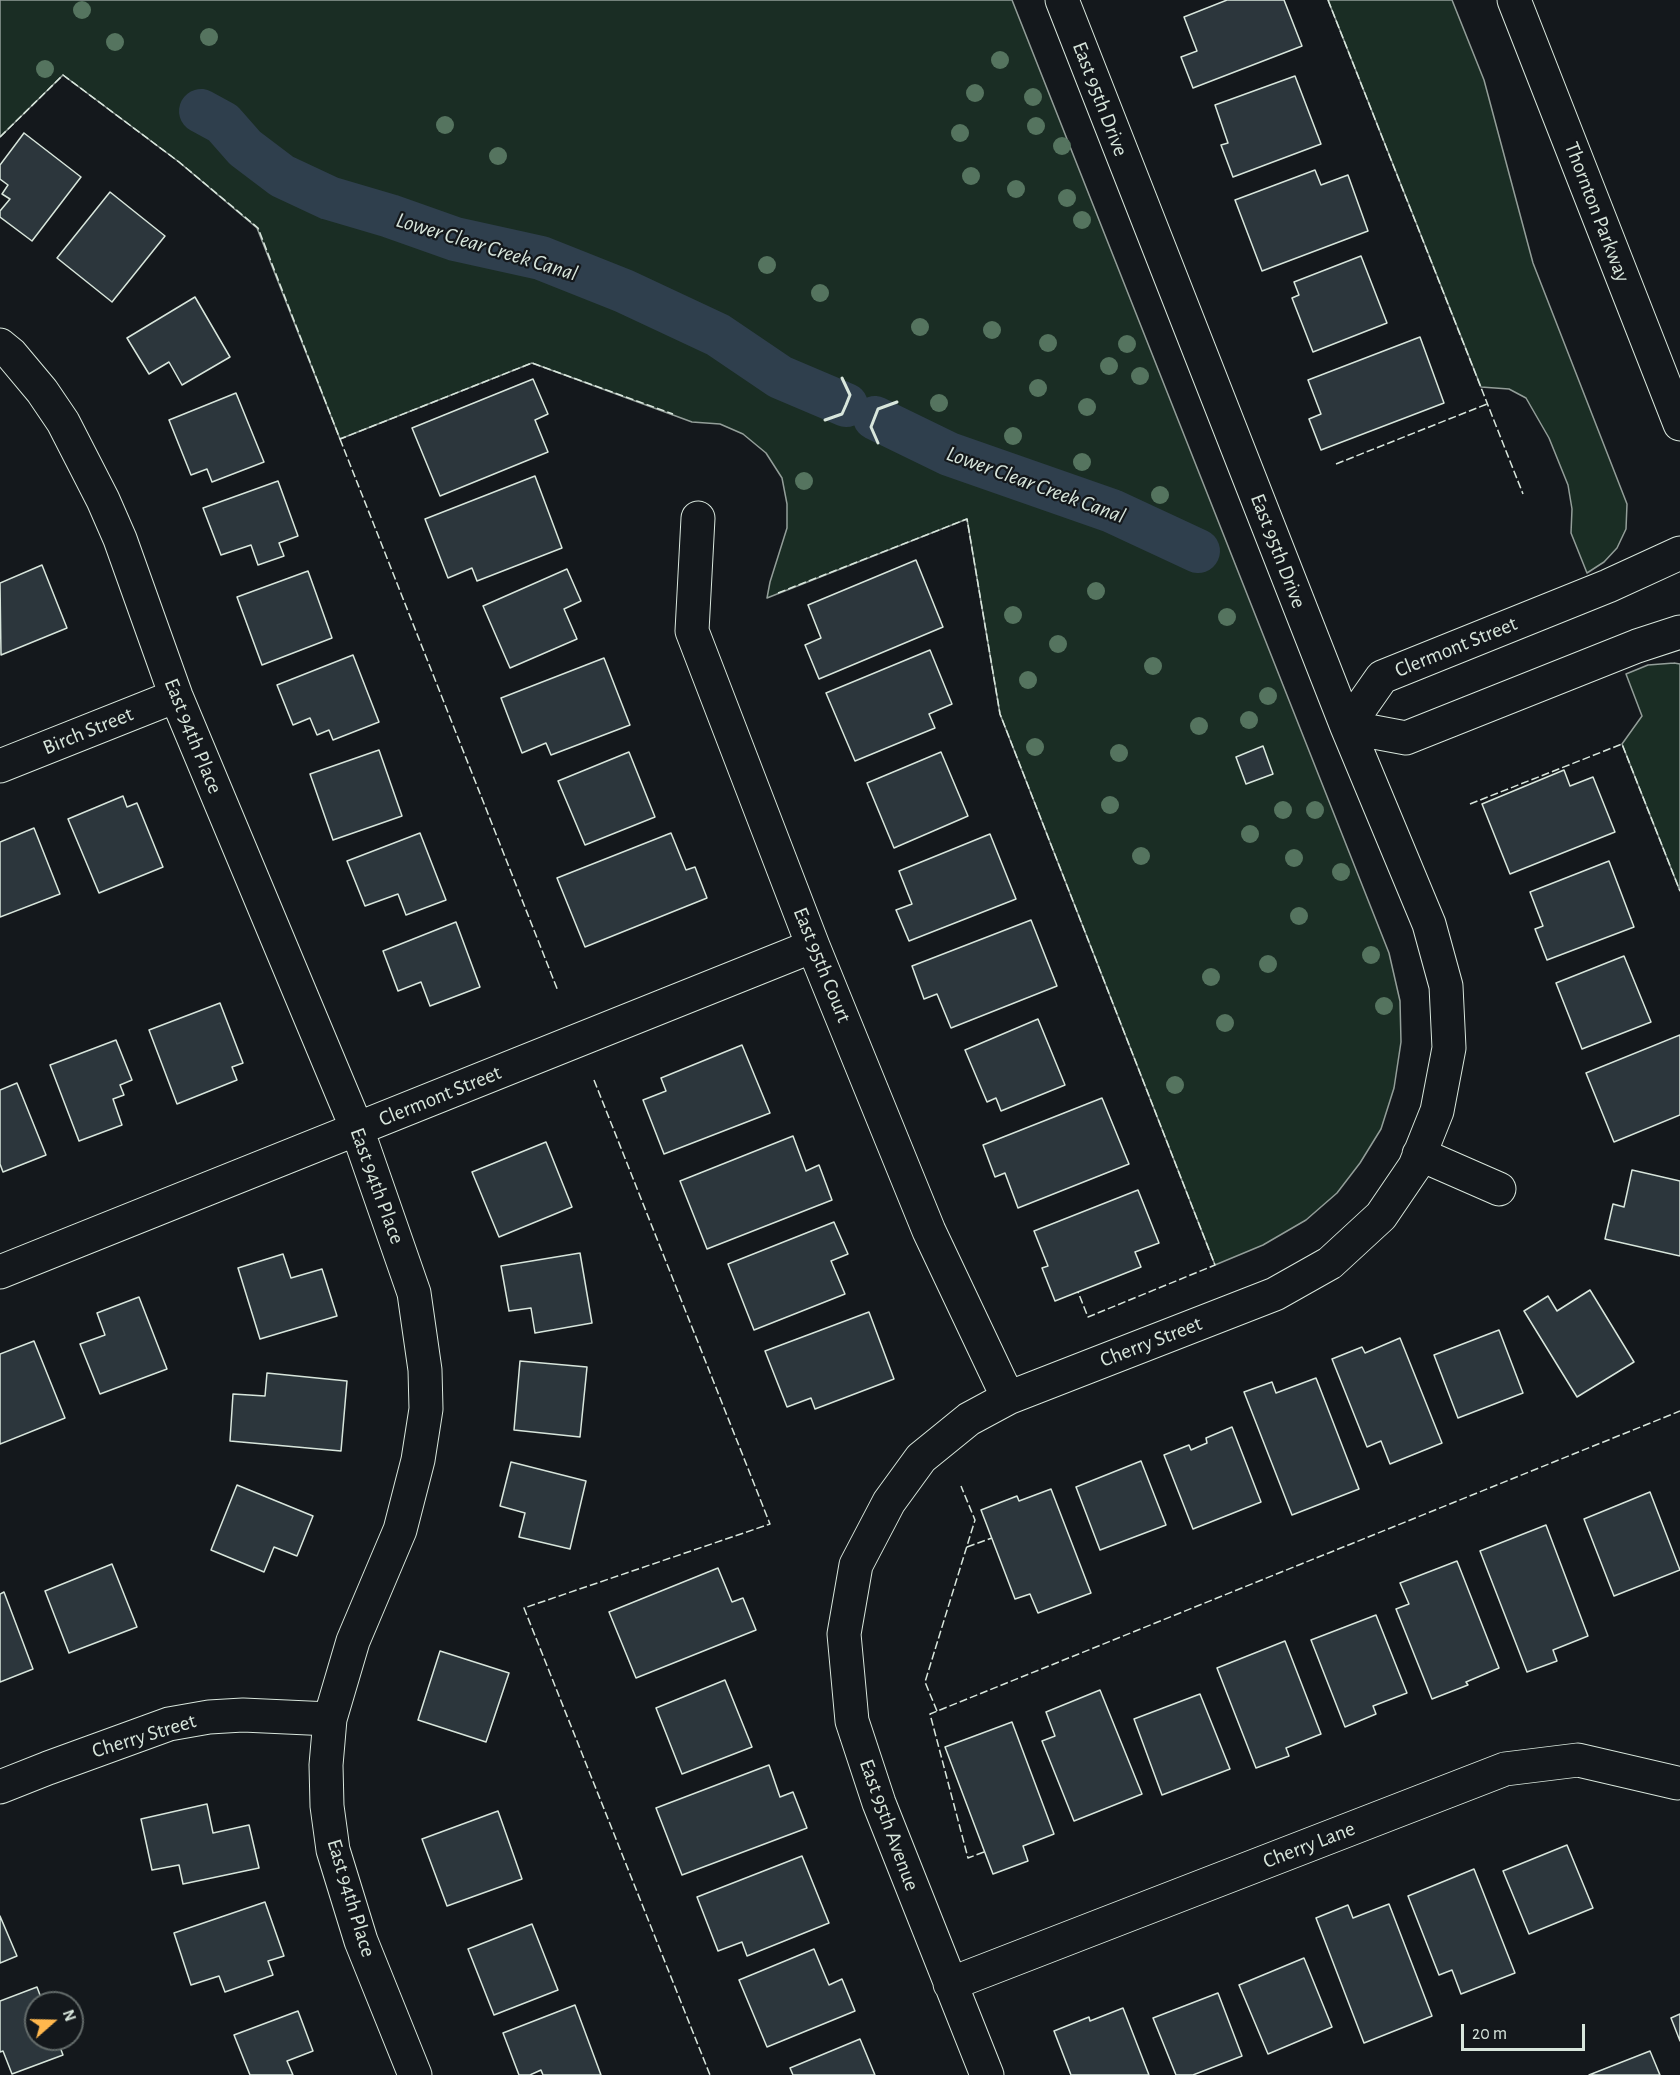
<!DOCTYPE html>
<style>
body{margin:0}
#map{position:relative;width:1680px;height:2075px;overflow:hidden;background:#14181c;font-family:"Alegreya Sans",sans-serif}
canvas{display:block}
.north{position:absolute;left:24px;top:1991px;width:60px;height:60px;box-sizing:border-box;background:#14181c;border:2px solid #626a69;border-radius:50%;rotate:70deg;font-size:16px;font-weight:700;line-height:24px;text-align:center;color:#d8e6dc}
.north::after{content:'';display:block;margin:auto;width:21px;height:27px;background:#ffb74d;clip-path:polygon(50% 0,100% 100%,50% 72%,0 100%)}
.scale{position:absolute;left:1461px;top:2024px;width:124px;height:27px;box-sizing:border-box;border:3px solid #d8e6dc;border-top:0;padding-left:8px;font-size:18px;line-height:21px;white-space:nowrap;color:#d8e6dc;-webkit-text-stroke:4px #14181c;paint-order:stroke}
</style>
<div id="map">
<canvas width="1680" height="2075"></canvas>
<div class="north">N</div>
<div class="scale">20 m</div>
</div>
<script>
const c = document.querySelector('canvas').getContext('2d');
c.lineJoin = 'round';
function fill(path, color) {
  c.fillStyle = color;
  c.fill(path, 'evenodd');
}
function shape(rows) {
  const path = new Path2D();
  for (const r of rows) {
    path.moveTo(r[0], r[1]);
    for (let i = 2; i < r.length; i += 2) path.lineTo(r[i], r[i + 1]);
  }
  return path;
}
function strokePath(path, color, width, dash) {
  c.strokeStyle = color;
  c.lineWidth = width;
  c.lineCap = dash ? 'butt' : 'round';
  c.setLineDash(dash || []);
  c.stroke(path);
}
function label(font, color, halo, rows, align = 'center') {
  c.font = font + ' "Alegreya Sans",sans-serif';
  c.lineWidth = 4.5;
  c.setLineDash([]);
  c.textBaseline = 'middle';
  c.strokeStyle = halo;
  c.fillStyle = color;
  for (const [text, x, y, turn = 0] of rows) {
    c.save();
    c.translate(x, y);
    c.rotate((+turn || 0) * Math.PI / 180);
    c.textAlign = isNaN(turn) ? turn : align;
    if (halo) c.strokeText(text, 0, 0);
    c.fillText(text, 0, 0);
    c.restore();
  }
}
const green = shape([
 [0,0,1012,0,1389,953,1400,1001,1401,1042,1394,1088,1381,1129,1360,1163,1337,1193,1306,1220,1263,1245,1215,1265,1000,714,967,519,767,598,770,582,787,528,787,504,782,478,766,453,743,434,720,424,692,422,532,363,340,439,257,228,179,162,63,75,0,137,0,0],
 [1328,0,1452,0,1484,80,1533,263,1627,504,1626,529,1617,548,1604,562,1587,573,1571,533,1572,509,1568,485,1549,438,1526,398,1509,389,1481,387,1328,0],
 [1674,663,1680,664,1680,891,1622,744,1642,716,1626,674,1648,665,1674,663]
]);
const canal = shape([
 [201,111,223,123,245,148,282,176,329,198,390,216,455,239,541,258,624,291,718,335,780,377,846,405],
 [875,418,949,454,1112,511,1198,551]
]);
const building = shape([
 [1227,0,1284,0,1302,46,1193,88,1181,57,1197,51,1184,17,1227,0],
 [1295,76,1321,144,1233,177,1221,145,1228,143,1215,105,1295,76],
 [24,133,81,177,32,241,0,217,0,211,10,199,2,194,8,185,0,179,0,165,24,133],
 [1315,170,1321,185,1348,175,1368,231,1262,271,1235,200,1315,170],
 [110,192,165,236,112,302,57,258,110,192],
 [1361,256,1387,323,1313,352,1292,298,1299,295,1294,282,1361,256],
 [195,297,230,357,182,385,169,362,149,374,127,338,195,297],
 [1420,337,1444,403,1321,450,1309,419,1321,414,1308,380,1420,337],
 [533,379,548,414,535,420,548,452,440,496,412,428,533,379],
 [236,393,264,462,212,482,207,469,191,475,169,420,236,393],
 [535,476,562,548,477,581,472,568,448,578,425,519,535,476],
 [278,481,298,536,279,543,284,556,258,565,251,545,221,555,203,508,278,481],
 [916,560,943,627,819,679,805,645,821,638,808,605,916,560],
 [42,565,67,628,1,655,0,583,42,565],
 [567,569,581,601,564,609,577,639,510,668,483,606,567,569],
 [308,571,332,638,262,665,237,597,308,571],
 [930,650,952,704,929,714,935,728,855,761,826,693,930,650],
 [353,655,379,722,333,740,329,730,317,735,310,718,293,725,277,685,353,655],
 [604,658,630,725,551,755,546,743,522,753,501,698,604,658],
 [1263,746,1273,774,1246,784,1236,757,1263,746],
 [379,750,402,816,333,840,310,774,379,750],
 [629,752,655,817,585,845,558,781,629,752],
 [941,752,968,816,894,848,867,783,941,752],
 [1564,770,1570,786,1593,777,1615,832,1510,874,1482,804,1564,770],
 [123,796,127,807,137,803,163,867,99,893,68,819,123,796],
 [34,828,60,894,0,917,0,842,34,828],
 [420,833,446,900,406,915,398,894,365,906,347,861,420,833],
 [671,833,686,870,695,867,707,898,585,947,557,878,671,833],
 [990,834,1016,899,909,941,896,910,912,904,899,871,990,834],
 [1609,861,1634,927,1547,960,1535,929,1543,926,1530,892,1609,861],
 [1031,920,1057,986,951,1028,937,994,924,999,912,966,1031,920],
 [456,922,480,987,430,1006,421,982,398,991,383,951,456,922],
 [1624,956,1651,1022,1582,1049,1556,983,1624,956],
 [220,1003,243,1063,232,1067,237,1080,177,1104,149,1030,220,1003],
 [1038,1019,1065,1085,1001,1111,996,1098,987,1102,965,1050,1038,1019],
 [1680,1035,1680,1115,1614,1142,1586,1073,1680,1035],
 [116,1040,132,1080,120,1085,124,1095,113,1099,122,1125,79,1141,50,1065,116,1040],
 [742,1045,770,1113,664,1154,643,1100,666,1091,661,1078,742,1045],
 [17,1083,46,1155,3,1172,0,1164,0,1090,17,1083],
 [1102,1098,1129,1164,1018,1208,1005,1173,995,1177,983,1145,1102,1098],
 [793,1136,806,1171,819,1165,832,1200,707,1249,680,1181,793,1136],
 [546,1142,572,1207,499,1237,472,1172,546,1142],
 [1632,1170,1680,1181,1680,1256,1605,1239,1613,1204,1624,1207,1632,1170],
 [1138,1190,1159,1243,1135,1252,1141,1267,1055,1301,1042,1268,1048,1266,1034,1231,1138,1190],
 [834,1222,848,1254,831,1261,845,1294,754,1330,728,1264,834,1222],
 [580,1253,592,1323,535,1333,531,1308,509,1311,501,1266,580,1253],
 [283,1254,291,1278,322,1269,337,1316,260,1339,238,1268,283,1254],
 [1590,1290,1634,1362,1577,1397,1524,1311,1548,1296,1557,1311,1590,1290],
 [139,1297,167,1369,100,1394,80,1344,105,1335,97,1313,139,1297],
 [869,1312,894,1379,815,1409,811,1398,787,1407,765,1351,869,1312],
 [1499,1330,1523,1393,1458,1418,1434,1355,1499,1330],
 [1400,1338,1442,1443,1390,1464,1381,1441,1367,1447,1332,1359,1362,1347,1365,1353,1400,1338],
 [34,1341,65,1418,0,1444,0,1354,34,1341],
 [520,1361,587,1367,580,1437,514,1430,520,1361],
 [267,1373,347,1381,341,1451,230,1441,233,1394,265,1396,267,1373],
 [1316,1378,1359,1489,1292,1515,1244,1392,1272,1382,1276,1393,1316,1378],
 [1232,1427,1261,1502,1193,1529,1164,1455,1189,1445,1191,1450,1207,1443,1206,1438,1232,1427],
 [1141,1461,1166,1525,1100,1550,1076,1487,1141,1461],
 [511,1462,586,1481,570,1549,519,1537,525,1513,500,1506,511,1462],
 [237,1485,313,1516,297,1556,274,1547,264,1572,211,1550,237,1485],
 [1051,1489,1091,1593,1038,1613,1030,1594,1015,1599,981,1510,1017,1496,1019,1501,1051,1489],
 [1650,1492,1680,1570,1614,1596,1584,1519,1650,1492],
 [1546,1525,1588,1636,1553,1650,1557,1661,1527,1672,1480,1551,1546,1525],
 [1457,1561,1499,1668,1466,1682,1468,1685,1432,1699,1396,1609,1409,1604,1400,1583,1457,1561],
 [112,1564,137,1627,69,1653,45,1591,112,1564],
 [718,1568,732,1602,743,1598,756,1630,636,1678,609,1612,718,1568],
 [4,1592,33,1669,0,1682,0,1594,4,1592],
 [1376,1615,1407,1693,1373,1706,1376,1714,1345,1727,1311,1640,1376,1615],
 [1285,1641,1321,1734,1286,1748,1289,1756,1256,1768,1217,1668,1285,1641],
 [440,1651,509,1673,486,1742,418,1720,440,1651],
 [725,1680,752,1747,682,1774,656,1708,725,1680],
 [1100,1690,1142,1794,1074,1821,1042,1741,1055,1736,1046,1712,1100,1690],
 [1200,1694,1230,1769,1162,1795,1134,1719,1200,1694],
 [1012,1722,1054,1834,1023,1846,1028,1861,993,1874,945,1747,1012,1722],
 [769,1765,780,1797,793,1792,807,1828,682,1875,656,1808,769,1765],
 [207,1804,213,1833,249,1825,259,1868,183,1884,179,1865,152,1870,141,1819,207,1804],
 [498,1811,522,1879,447,1906,422,1839,498,1811],
 [1567,1845,1593,1908,1529,1934,1503,1871,1567,1845],
 [802,1856,829,1923,747,1956,742,1942,718,1951,697,1897,802,1856],
 [1474,1869,1515,1973,1461,1994,1452,1970,1439,1975,1408,1896,1474,1869],
 [265,1902,284,1956,268,1961,273,1975,225,1992,219,1976,191,1985,174,1933,265,1902],
 [1389,1904,1432,2016,1364,2043,1316,1918,1348,1905,1353,1918,1389,1904],
 [0,1916,17,1956,0,1963,0,1916],
 [532,1924,558,1990,494,2015,468,1949,532,1924],
 [814,1949,829,1985,842,1979,855,2011,767,2047,739,1980,814,1949],
 [1304,1958,1332,2027,1268,2054,1239,1985,1304,1958],
 [37,1987,43,2003,36,2003,36,2039,57,2039,63,2055,12,2074,3,2051,0,2052,0,2001,37,1987],
 [1218,1993,1242,2056,1193,2075,1176,2075,1153,2018,1218,1993],
 [575,2005,601,2075,543,2075,541,2070,530,2075,519,2075,503,2033,575,2005],
 [1123,2008,1149,2075,1071,2075,1054,2031,1089,2017,1090,2021,1123,2008],
 [298,2011,313,2051,287,2061,293,2075,250,2075,234,2035,298,2011],
 [1680,2014,1680,2041,1671,2018,1680,2014],
 [860,2039,875,2075,793,2075,790,2068,860,2039],
 [1650,2051,1660,2075,1589,2075,1650,2051]
]);
const minor = shape([
 [1514,0,1680,424],
 [0,345,11,354,42,391,63,422,103,500,120,539,176,696,357,1129,414,1293,425,1370,426,1409,418,1460,400,1530,353,1641,330,1719,326,1765,327,1806,333,1850,361,1941,415,2075],
 [698,518,692,631,813,946,929,1231,1008,1398],
 [1680,553,1608,586,1382,677,1347,727,1406,738,1637,646,1680,632],
 [0,766,176,696],
 [1419,1154,1499,1189],
 [0,1272,813,946],
 [0,1787,48,1768,169,1724,209,1717,243,1715,330,1719],
 [950,1984,1505,1769,1578,1760,1677,1783],
 [987,2075,879,1803,852,1721,844,1634,856,1565,889,1502,921,1458,969,1419,1008,1398,1275,1294,1330,1263,1381,1216,1415,1166,1437,1111,1449,1048,1446,986,1429,924,1347,727,1062,0]
]);
const fence = shape([
 [1328,0,1523,494],
 [0,137,63,75,179,162,258,228,340,439,532,363,673,414],
 [340,439,558,991],
 [1336,464,1487,404],
 [778,593,967,519,1000,714,1215,1265,1088,1317,1078,1292],
 [1470,804,1622,744,1680,891],
 [594,1080,770,1524,524,1608,710,2075],
 [967,1547,992,1538],
 [937,1711,925,1682,975,1520,961,1486],
 [984,1852,968,1858,930,1714,1680,1411]
]);
const wall = shape([
 [825,420,842,414,846,405,850,395,842,378],
 [878,443,871,427,878,409,897,402]
]);
const trees = [
 [82,10],
 [209,37],
 [115,42],
 [1000,60],
 [45,69],
 [975,93],
 [1033,97],
 [445,125],
 [1036,126],
 [960,133],
 [1062,146],
 [498,156],
 [971,176],
 [1016,189],
 [1067,198],
 [1082,220],
 [767,265],
 [820,293],
 [920,327],
 [992,330],
 [1048,343],
 [1127,344],
 [1109,366],
 [1140,376],
 [1038,388],
 [939,403],
 [1087,407],
 [1013,436],
 [1082,462],
 [804,481],
 [1160,495],
 [1096,591],
 [1013,615],
 [1227,617],
 [1058,644],
 [1153,666],
 [1028,680],
 [1268,696],
 [1249,720],
 [1199,726],
 [1035,747],
 [1119,753],
 [1110,805],
 [1283,810],
 [1315,810],
 [1250,834],
 [1141,856],
 [1294,858],
 [1341,872],
 [1299,916],
 [1371,955],
 [1268,964],
 [1211,977],
 [1384,1006],
 [1225,1023],
 [1175,1085]
];
const streetNames = [
 ["East 95th Drive",1100,99,69],
 ["Thornton Parkway",1597,212,69],
 ["East 95th Drive",1278,551,69],
 ["Clermont Street",1456,647,-22],
 ["Birch Street",88,731,-22],
 ["East 94th Place",193,736,68],
 ["East 95th Court",822,965,68],
 ["Clermont Street",440,1096,-22],
 ["East 94th Place",377,1186,70],
 ["Cherry Street",1151,1342,-21],
 ["Cherry Street",144,1736,-17],
 ["East 95th Avenue",889,1825,70],
 ["Cherry Lane",1309,1845,-21],
 ["East 94th Place",351,1898,73]
];
const waterNames = [
 ["Lower Clear Creek Canal",487,247,17],
 ["Lower Clear Creek Canal",1036,485,20]
];
fill(green, '#1a2d24');
strokePath(green, '#939e99', 1.5);
strokePath(canal, '#2f3f4d', 44);
fill(building, '#2c363c');
strokePath(building, '#d8e6dc', 1.5);
strokePath(minor, '#d8e6dc', 35);
strokePath(minor, '#14181c', 33);
strokePath(fence, '#d8e6dc', 1.5, [8, 3]);
strokePath(wall, '#d8e6dc', 3);
c.fillStyle = '#55745f';
for (const [x, y] of trees) {
  c.beginPath();
  c.arc(x, y, 9, 0, 2 * Math.PI);
  c.fill();
}
label('21px', '#d8e6dc', '#14181c', streetNames);
label('italic 22px', '#d8e6dc', '#14181c', waterNames);
</script>
